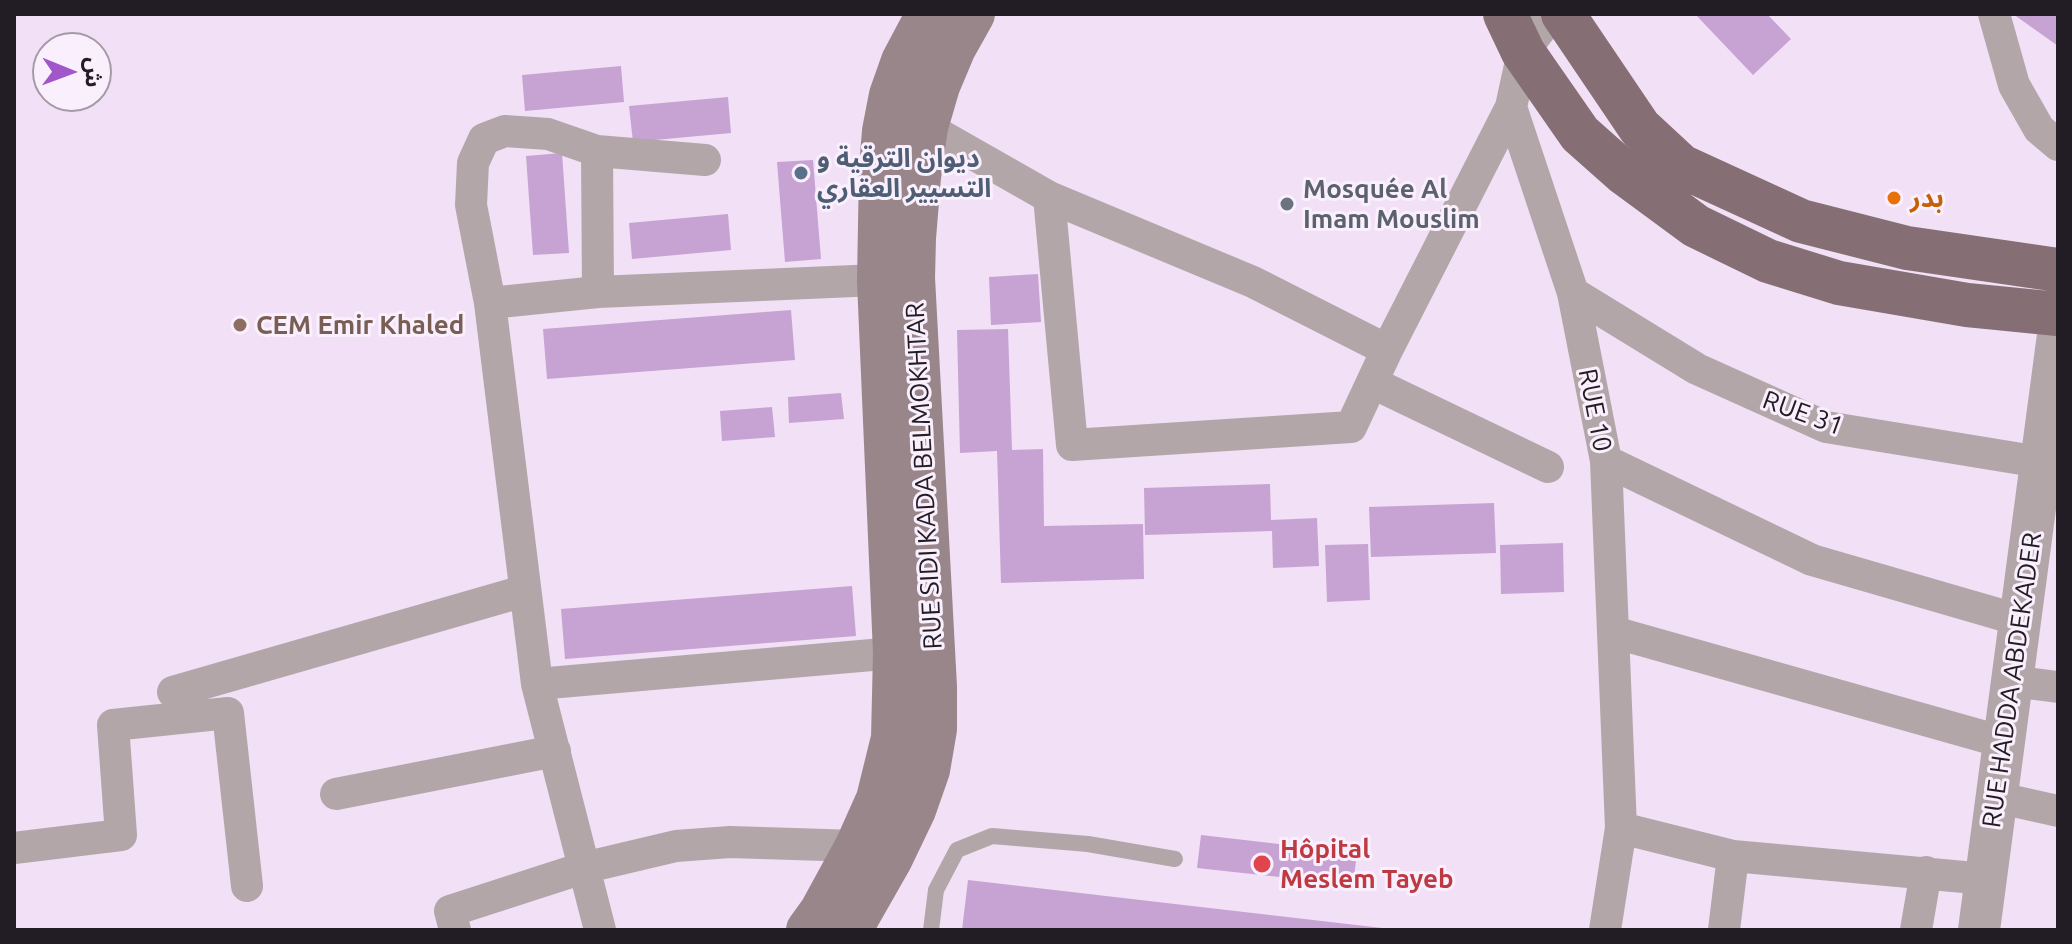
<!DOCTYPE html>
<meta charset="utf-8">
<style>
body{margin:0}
#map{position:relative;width:2072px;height:944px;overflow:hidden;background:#f1e0f6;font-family:Ubuntu,"Noto Sans Arabic",sans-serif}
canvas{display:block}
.frame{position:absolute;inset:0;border:16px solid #221c24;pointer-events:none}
.north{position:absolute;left:32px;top:32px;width:80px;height:80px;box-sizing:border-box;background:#faf0fd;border:2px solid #a49ba6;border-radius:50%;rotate:91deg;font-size:22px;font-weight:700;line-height:32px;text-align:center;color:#221c24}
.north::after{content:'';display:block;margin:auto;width:28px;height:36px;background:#a156c9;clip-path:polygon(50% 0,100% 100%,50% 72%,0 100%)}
</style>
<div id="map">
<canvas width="2072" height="944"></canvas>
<div class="frame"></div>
<div class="north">ش</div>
</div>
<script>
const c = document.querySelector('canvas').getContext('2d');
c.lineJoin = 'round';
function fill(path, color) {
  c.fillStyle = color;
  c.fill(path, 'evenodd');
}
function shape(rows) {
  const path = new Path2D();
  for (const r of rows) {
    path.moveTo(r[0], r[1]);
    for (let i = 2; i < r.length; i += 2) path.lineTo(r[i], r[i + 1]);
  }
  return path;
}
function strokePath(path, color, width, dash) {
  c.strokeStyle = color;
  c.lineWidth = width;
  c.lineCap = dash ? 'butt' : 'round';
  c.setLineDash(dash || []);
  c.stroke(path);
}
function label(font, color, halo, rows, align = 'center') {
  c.font = font + ' Ubuntu,"Noto Sans Arabic",sans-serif';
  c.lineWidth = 6;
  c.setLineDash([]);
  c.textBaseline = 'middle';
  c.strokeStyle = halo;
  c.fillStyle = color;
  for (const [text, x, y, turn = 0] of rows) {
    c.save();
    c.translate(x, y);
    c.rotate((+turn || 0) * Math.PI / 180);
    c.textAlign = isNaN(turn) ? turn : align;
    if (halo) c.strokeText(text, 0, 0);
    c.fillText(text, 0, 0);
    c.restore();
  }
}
const building = shape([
 [1695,14,1767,14,1791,39,1753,75],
 [2013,14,2058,14,2058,46],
 [621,66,624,102,525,111,522,75],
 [728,97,731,133,633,142,629,106],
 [562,153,569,253,533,255,526,156],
 [813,160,821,259,785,262,777,162],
 [728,214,731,250,632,259,629,223],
 [1038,274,1041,322,991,325,989,277],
 [791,310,795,360,547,379,543,329],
 [1008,329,1012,450,1043,449,1044,526,1143,524,1144,579,1001,583,997,451,960,453,957,330],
 [841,393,844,419,789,423,788,397],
 [772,407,775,437,722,441,720,411],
 [1270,484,1271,520,1317,518,1319,566,1273,568,1272,531,1145,535,1144,488],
 [1494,503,1496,553,1371,557,1369,507],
 [1563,543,1564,592,1501,594,1500,545],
 [1368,544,1370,600,1327,602,1325,545],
 [852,586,856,636,565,659,561,609],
 [1201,835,1357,853,1353,885,1197,868],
 [968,880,1382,928,1382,930,962,930]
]);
const service = shape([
 [931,930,936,890,957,850,992,836,1088,844,1175,859]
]);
const minor = shape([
 [1552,14,1523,52,1511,107,1573,293,1606,461,1621,828,1605,930],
 [1994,14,2014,85,2039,129,2058,145],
 [926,127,1049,197,1253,282,1387,350,1511,107],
 [1049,197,1072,445,1351,427,1387,350],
 [598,292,597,151,705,160],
 [1573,293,1697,369,1826,427,2058,465],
 [490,303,471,205,473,163,484,139,505,131,548,134,597,151],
 [1373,383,1548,467],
 [1606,461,1812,560,2019,620],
 [1613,632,2003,742],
 [2011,681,2058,687],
 [537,684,895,653],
 [173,692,524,591],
 [336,794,555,751],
 [1995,797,2058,811],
 [1621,828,1733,856,1986,879],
 [14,848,121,835,113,725,228,713,247,886],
 [455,930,450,911,583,868,676,846,730,842,857,846],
 [600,930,537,684,490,303,598,292,901,279],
 [1724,930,1733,856],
 [1916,930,1926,872]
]);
const tertiary = shape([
 [1979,930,2058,335]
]);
const secondary = shape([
 [808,930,821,912,857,846,878,799,893,738,895,653,879,281,881,168,884,131,891,95,903,61,928,14],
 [850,930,891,858,914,810,928,770,935,729,935,687,913,278,914,238,919,177,926,127,938,86,954,48,973,14]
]);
const primary = shape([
 [1505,14,1523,52,1580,134,1624,173,1696,226,1768,261,1839,283,1967,305,2058,314],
 [1563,14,1640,128,1681,166,1801,221,1907,248,2058,270]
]);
const markers = [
 [801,173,8,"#5c6f8a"],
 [1894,198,8,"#e8710a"],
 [1287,204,8,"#6b7280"],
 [240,325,8,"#8d6e63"],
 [1262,864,10,"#e0444e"]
];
const serviceNames = [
 ["ديوان الترقية و",817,158],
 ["التسيير العقاري",817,188]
];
const worshipNames = [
 ["Mosquée Al",1303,189],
 ["Imam Mouslim",1303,219]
];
const foodNames = [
 ["بدر",1910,198]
];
const educationNames = [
 ["CEM Emir Khaled",256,325]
];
const streetNames = [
 ["RUE 10",1595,410,79],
 ["RUE 31",1803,413,20],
 ["RUE SIDI KADA BELMOKHTAR",924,476,-93],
 ["RUE HADDA ABDEKADER",2012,680,-82]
];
const healthNames = [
 ["Hôpital",1280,849],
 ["Meslem Tayeb",1280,879]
];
fill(building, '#c7a3d3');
strokePath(service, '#b3a6a8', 16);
strokePath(minor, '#b3a6a8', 32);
strokePath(tertiary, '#b3a6a8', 42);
strokePath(secondary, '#99868a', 44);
strokePath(primary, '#866f74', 44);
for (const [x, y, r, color] of markers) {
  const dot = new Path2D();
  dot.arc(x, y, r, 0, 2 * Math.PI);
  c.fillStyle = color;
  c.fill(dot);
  strokePath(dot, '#faf0fd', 3);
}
label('bold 26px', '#4e5e75', '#faf0fd', serviceNames, 'left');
label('bold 26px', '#5b616d', '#faf0fd', worshipNames, 'left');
label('bold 26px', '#c56008', '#faf0fd', foodNames, 'left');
label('bold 26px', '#785e54', '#faf0fd', educationNames, 'left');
label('26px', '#221c24', '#faf0fd', streetNames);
label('bold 26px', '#be3a42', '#faf0fd', healthNames, 'left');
</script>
